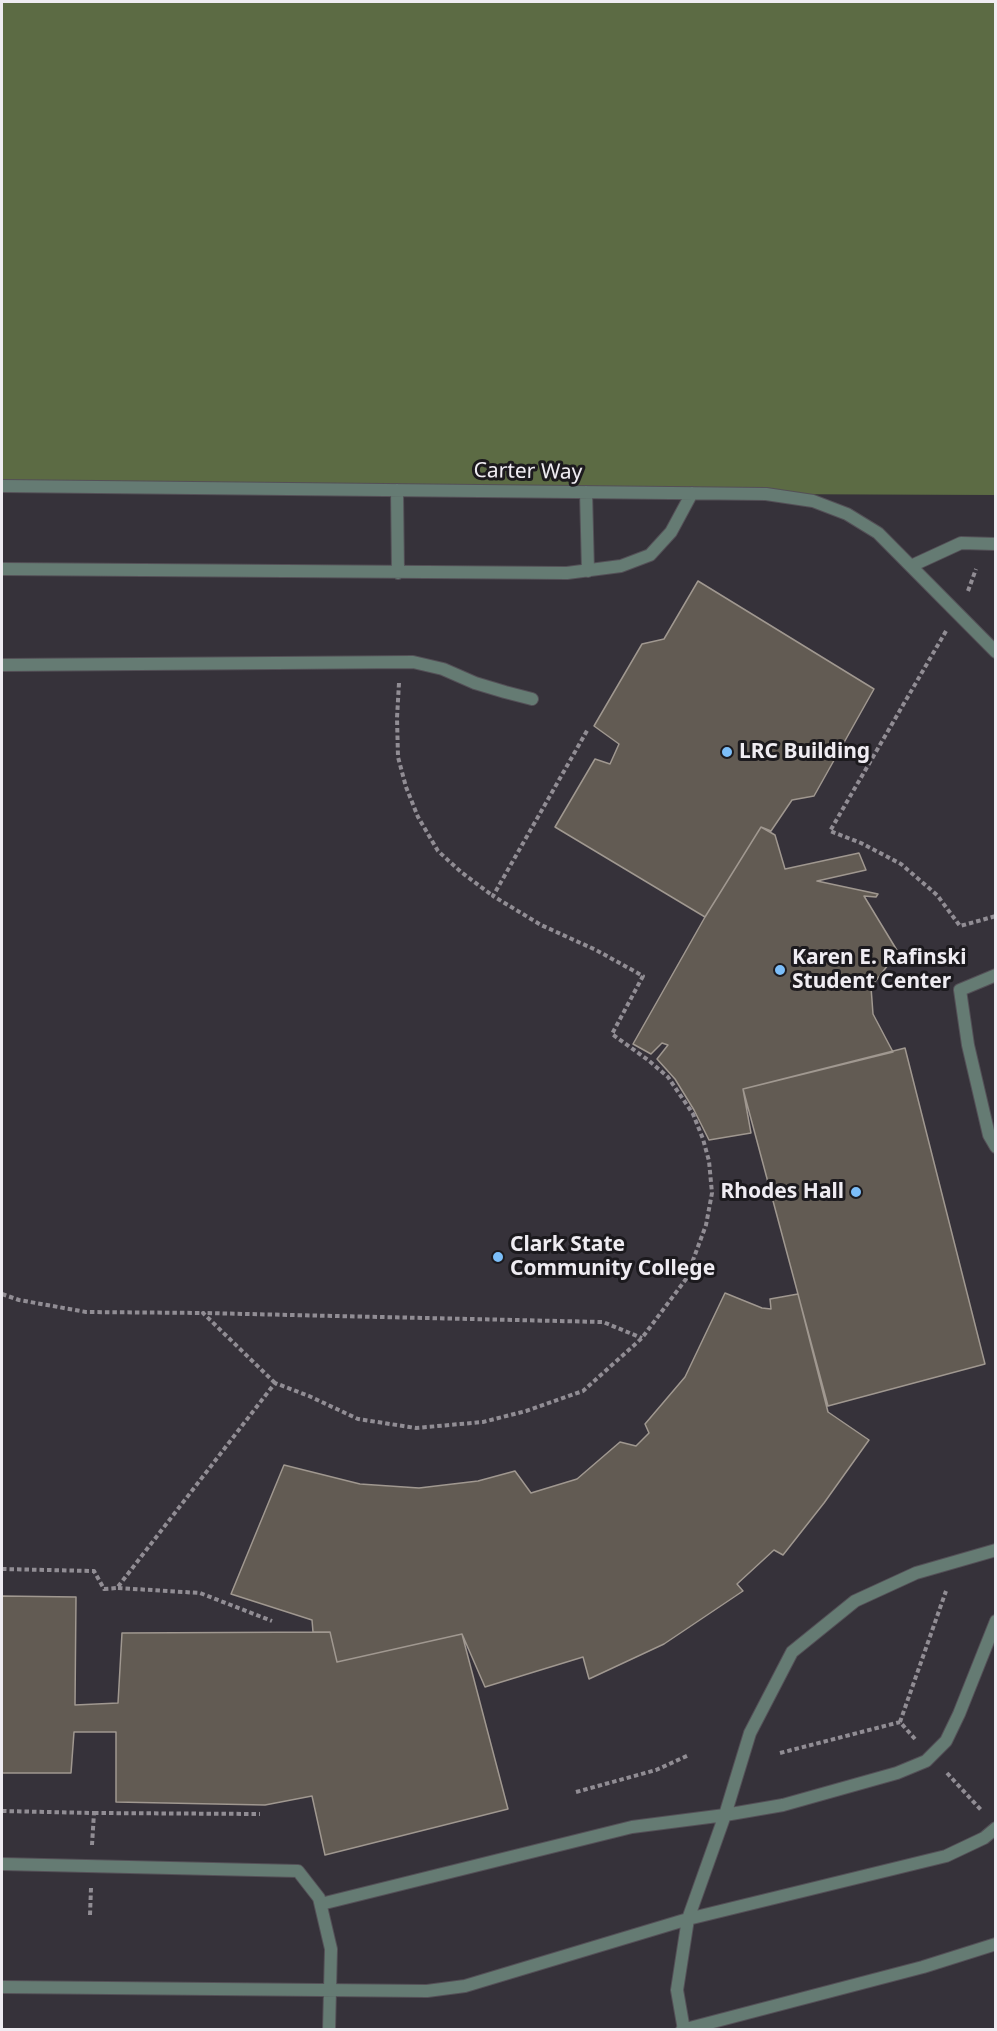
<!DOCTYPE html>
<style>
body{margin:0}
#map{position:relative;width:997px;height:2031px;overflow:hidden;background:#36323a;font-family:"Noto Sans",sans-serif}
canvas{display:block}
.frame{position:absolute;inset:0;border:3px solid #efecf2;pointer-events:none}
</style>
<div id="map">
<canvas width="997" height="2031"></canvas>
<div class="frame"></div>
</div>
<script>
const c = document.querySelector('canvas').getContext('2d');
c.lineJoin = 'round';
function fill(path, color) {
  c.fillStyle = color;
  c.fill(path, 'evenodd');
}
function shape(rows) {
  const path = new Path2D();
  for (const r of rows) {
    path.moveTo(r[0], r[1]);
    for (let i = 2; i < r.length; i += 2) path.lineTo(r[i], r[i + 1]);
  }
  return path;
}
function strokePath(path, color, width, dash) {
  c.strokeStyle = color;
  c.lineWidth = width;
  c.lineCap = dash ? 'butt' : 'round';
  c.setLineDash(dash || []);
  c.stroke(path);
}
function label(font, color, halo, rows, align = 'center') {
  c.font = font + ' "Noto Sans",sans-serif';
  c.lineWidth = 6;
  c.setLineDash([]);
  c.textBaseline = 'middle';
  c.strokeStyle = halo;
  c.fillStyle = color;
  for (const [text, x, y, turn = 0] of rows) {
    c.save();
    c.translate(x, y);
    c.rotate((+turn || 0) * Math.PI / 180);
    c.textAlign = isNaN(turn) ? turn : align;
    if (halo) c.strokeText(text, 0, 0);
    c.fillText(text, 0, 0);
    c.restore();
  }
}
const forest = shape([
 [2,2,995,2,995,495,2,491]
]);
const building = shape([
 [698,581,874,689,814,796,792,800,771,831,761,827,705,917,555,827,595,759,610,764,619,744,594,726,642,644,664,639,698,581],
 [761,827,775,835,785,869,859,853,866,870,817,881,878,894,876,897,864,896,898,952,871,987,873,1014,893,1052,743,1089,751,1133,709,1140,694,1110,675,1079,657,1059,668,1045,662,1043,651,1054,633,1044,705,917,761,827],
 [905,1048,985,1364,828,1406,743,1089,905,1048],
 [725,1293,762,1308,771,1309,770,1299,798,1294,828,1412,869,1440,824,1503,783,1555,774,1550,737,1584,743,1591,664,1644,589,1679,583,1657,485,1687,462,1634,337,1662,330,1632,313,1632,312,1620,231,1594,284,1465,360,1484,419,1488,478,1481,515,1471,531,1493,577,1479,620,1442,636,1446,649,1433,645,1424,685,1377,725,1293],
 [2,1596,76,1597,75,1705,118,1703,122,1633,330,1632,337,1662,462,1634,508,1809,325,1855,312,1796,265,1805,116,1802,116,1732,74,1732,71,1773,2,1773,2,1596]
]);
const path = shape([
 [968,591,976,569],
 [946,631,830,831,861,843,901,864,937,895,960,926,996,916],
 [399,683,397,718,398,757,406,787,418,817,438,851,461,872,493,896],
 [2,1294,19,1300,86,1312,203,1313],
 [275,1383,203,1313,603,1322,642,1338],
 [2,1569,94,1571,104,1589,117,1588,275,1383,309,1396,358,1419,416,1428,483,1422,526,1411,583,1391,642,1338,686,1279,706,1225,712,1193,709,1161,703,1139,693,1114,668,1077,648,1060,612,1034,643,976,596,950,541,925,493,896,588,729],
 [118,1588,200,1593,272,1621],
 [915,1739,900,1722,946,1591],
 [780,1753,900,1722],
 [947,1773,982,1811],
 [576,1792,656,1770,689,1755],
 [2,1811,94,1813,92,1845],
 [94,1813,260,1814],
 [90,1915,91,1888]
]);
const lane = shape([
 [2,486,766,494,813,501,847,514,878,533,996,652],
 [397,490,398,573],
 [586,492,588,571],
 [911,566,961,543,996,544],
 [2,569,567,573,621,566,650,555,671,532,692,493],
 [2,665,413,662,443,669,475,683,505,692,532,699],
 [996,975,960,990,968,1045,989,1135,996,1147],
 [2,1864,298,1871,319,1898,331,1949,329,2030],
 [321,1904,632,1827,725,1815,783,1805,897,1773,926,1761,946,1741,959,1714,996,1621],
 [2,1987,427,1991,465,1986,688,1919,946,1856,984,1838,996,1828],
 [682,2030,923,1967,996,1944],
 [684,2030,677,1990,688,1919,725,1815,750,1733,792,1652,855,1601,916,1573,996,1550]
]);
const markers = [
 [727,752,6,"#7cbef9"],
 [780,970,6,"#7cbef9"],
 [856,1192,6,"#7cbef9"],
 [498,1257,6,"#7cbef9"]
];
const streetNames = [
 ["Carter Way",528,472,1]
];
const poiNames = [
 ["LRC Building",739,752],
 ["Karen E. Rafinski",792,958],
 ["Student Center",792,982],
 ["Rhodes Hall",844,1192,"right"],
 ["Clark State",510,1245],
 ["Community College",510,1269]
];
fill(forest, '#5c6b44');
fill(building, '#625b53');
strokePath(building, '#a09890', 1.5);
strokePath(lane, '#545057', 14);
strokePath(path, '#918d94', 4, [4.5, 3]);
strokePath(lane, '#657b73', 12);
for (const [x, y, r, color] of markers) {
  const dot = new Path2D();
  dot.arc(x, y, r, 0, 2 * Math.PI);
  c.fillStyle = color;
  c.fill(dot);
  strokePath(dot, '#1c1a1e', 2);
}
label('21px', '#efecf2', '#1c1a1e', streetNames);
label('bold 21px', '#efecf2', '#1c1a1e', poiNames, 'left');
</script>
